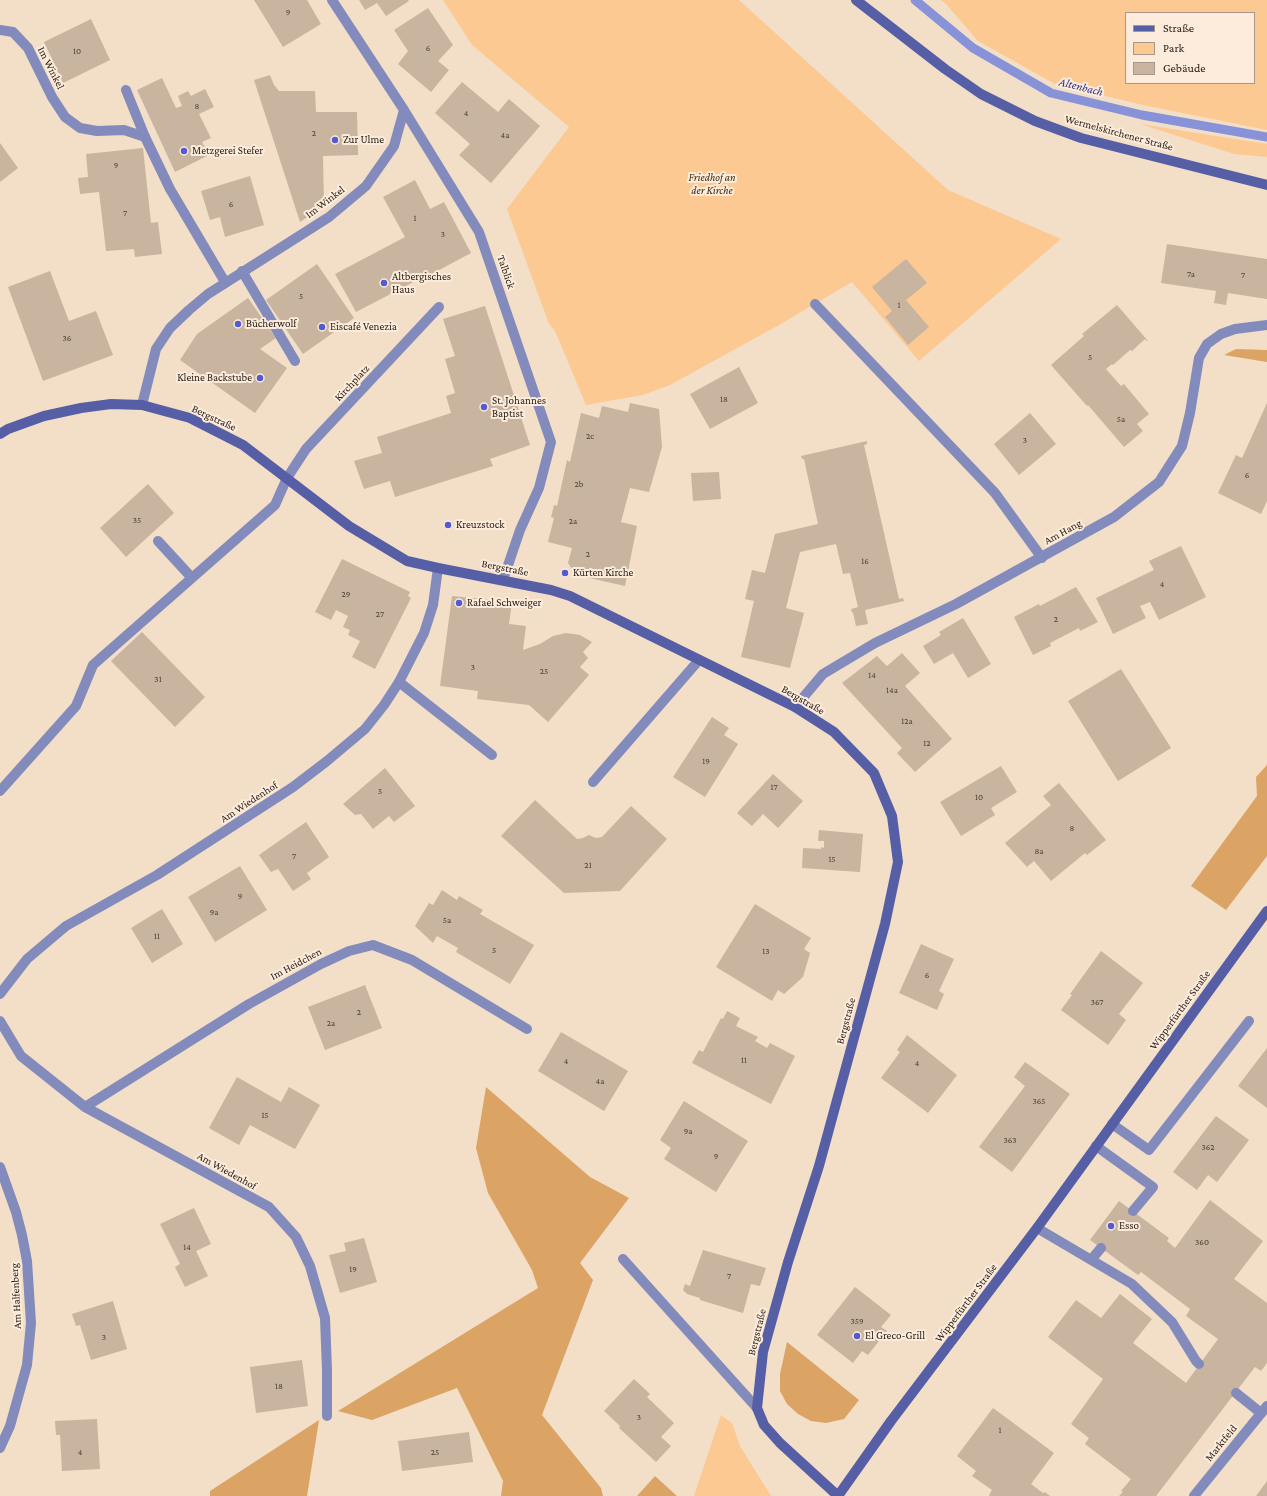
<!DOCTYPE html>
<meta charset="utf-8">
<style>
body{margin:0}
#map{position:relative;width:1267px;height:1496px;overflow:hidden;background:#f3dec8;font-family:"Crimson Pro",serif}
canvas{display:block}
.legend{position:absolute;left:1125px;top:12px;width:130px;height:72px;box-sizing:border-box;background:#fdecdb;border:1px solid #a6988b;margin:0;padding:5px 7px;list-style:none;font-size:12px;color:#231b13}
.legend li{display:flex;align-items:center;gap:8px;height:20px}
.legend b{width:20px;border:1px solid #a6988b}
</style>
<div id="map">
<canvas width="1267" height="1496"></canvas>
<ul class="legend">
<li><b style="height:5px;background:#565fa5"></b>Straße</li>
<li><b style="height:11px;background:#fcc993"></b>Park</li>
<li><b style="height:11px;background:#c8b49f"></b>Gebäude</li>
</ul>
</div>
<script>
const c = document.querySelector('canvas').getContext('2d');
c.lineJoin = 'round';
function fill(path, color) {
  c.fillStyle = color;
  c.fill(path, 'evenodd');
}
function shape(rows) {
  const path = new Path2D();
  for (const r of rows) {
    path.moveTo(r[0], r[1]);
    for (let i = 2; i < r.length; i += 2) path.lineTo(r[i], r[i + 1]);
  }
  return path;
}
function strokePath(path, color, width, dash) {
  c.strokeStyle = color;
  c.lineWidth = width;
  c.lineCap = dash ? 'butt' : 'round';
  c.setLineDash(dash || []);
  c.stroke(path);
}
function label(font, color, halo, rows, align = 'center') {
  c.font = font + ' "Crimson Pro",serif';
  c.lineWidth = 4;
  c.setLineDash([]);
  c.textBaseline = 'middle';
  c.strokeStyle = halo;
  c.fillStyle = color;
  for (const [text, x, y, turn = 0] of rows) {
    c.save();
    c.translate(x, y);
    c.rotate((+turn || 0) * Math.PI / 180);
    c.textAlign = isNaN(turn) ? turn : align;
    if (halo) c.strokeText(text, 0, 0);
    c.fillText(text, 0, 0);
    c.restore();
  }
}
const green = shape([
 [443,0,739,0,948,190,1061,239,919,361,852,282,779,325,670,385,643,395,586,405,555,331,549,324,507,209,569,127,472,45],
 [941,0,1267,0,1267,130,1143,105,1055,84,978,41,946,4],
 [1126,13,1254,13,1254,83,1126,83],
 [1140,124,1267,144,1267,157,1234,154],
 [721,1415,732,1423,740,1446,771,1496,694,1496]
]);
const forest = shape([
 [1236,349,1267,350,1267,362,1224,355],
 [1267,765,1267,856,1226,910,1191,886,1257,796,1256,777],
 [486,1087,590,1177,629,1198,580,1263,593,1280,542,1415,601,1488,603,1496,501,1496,503,1481,457,1388,372,1420,338,1411,538,1288,532,1270,488,1193,476,1148],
 [787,1342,859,1400,844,1419,826,1423,811,1421,798,1414,787,1404,780,1391,780,1374],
 [319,1420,307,1496,210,1496,210,1491],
 [655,1476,677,1496,637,1496]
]);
const stream = shape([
 [915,0,973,48,1051,93,1142,115,1267,137]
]);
const building = shape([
 [254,0,307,0,321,24,283,47],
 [359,0,408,0,409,1,386,16,377,3,365,10],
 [428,8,453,45,438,61,449,70,431,92,398,64,408,51,394,30],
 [91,19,110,60,63,83,44,42],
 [270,75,274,85,279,91,315,91,316,112,357,112,358,155,323,156,324,206,300,222,254,80],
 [162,78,176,108,182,106,178,96,188,91,191,96,205,89,214,107,199,114,211,138,202,142,209,155,175,172,137,90],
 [462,82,498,112,509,99,540,126,491,183,459,155,470,144,435,113],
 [0,143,18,168,0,182],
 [143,148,151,223,158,222,162,254,135,257,134,249,106,251,99,192,80,194,78,178,88,177,86,154],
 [250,176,264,225,225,237,220,217,210,220,201,191],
 [415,180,430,209,444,202,471,253,426,277,425,276,356,312,335,274,405,237,383,197],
 [1167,244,1267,259,1267,299,1228,293,1226,305,1214,303,1216,291,1161,283],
 [906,259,927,283,906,300,929,327,908,345,885,317,892,311,872,287],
 [317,264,354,318,303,354,266,300],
 [50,271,69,321,96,311,113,355,43,381,8,287],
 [248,298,276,338,260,349,287,368,255,413,180,360,197,334],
 [1117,305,1148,341,1147,341,1145,339,1132,351,1130,350,1113,365,1112,364,1106,369,1121,386,1124,384,1149,414,1137,424,1143,431,1124,447,1088,405,1087,406,1051,365,1084,336,1082,334],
 [485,306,530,445,490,459,493,466,395,497,390,481,364,489,354,461,382,453,377,437,451,413,446,396,455,393,445,359,455,356,443,319],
 [739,367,758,403,710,429,690,394],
 [630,403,659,409,662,447,649,492,630,488,621,522,637,526,625,586,576,575,568,563,572,548,548,542,554,518,551,517,554,505,557,506,567,460,570,462,581,413,599,418,602,406,628,412],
 [1267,403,1267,501,1261,514,1218,493,1236,455,1242,458],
 [1030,413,1056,444,1019,475,994,444],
 [867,441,867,444,864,445,899,599,903,598,904,601,865,610,868,624,856,626,853,612,852,613,851,609,858,607,850,573,843,574,836,544,800,552,786,608,804,613,790,668,741,657,754,601,745,599,752,570,765,573,775,534,818,524,804,459,802,459,801,456],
 [719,472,721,499,693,501,691,473],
 [148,484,174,513,126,557,100,528],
 [1181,546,1206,597,1159,620,1150,602,1140,606,1146,618,1113,634,1096,598,1154,570,1149,561],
 [342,559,410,592,408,596,411,598,375,669,352,657,360,641,348,635,350,630,343,627,348,616,336,610,331,620,315,612],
 [1076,587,1098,622,1080,631,1079,628,1050,643,1051,646,1033,655,1014,617,1039,604,1040,606],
 [452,596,512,602,509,624,526,626,523,650,540,644,553,636,566,633,580,635,592,642,583,652,588,658,580,667,589,675,548,722,529,705,477,699,478,691,440,686],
 [963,618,991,664,968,678,953,653,934,664,923,646,941,635,939,632],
 [142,632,205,697,175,727,111,661],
 [902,653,920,673,905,686,952,739,915,772,897,753,902,748,842,683,877,656,887,666],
 [1121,669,1171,748,1118,781,1068,701],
 [712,717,729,728,724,735,738,744,705,797,673,777],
 [1001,766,1017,792,991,808,995,815,961,836,940,802],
 [385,768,415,806,394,822,389,816,373,829,361,814,355,815,343,804],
 [773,774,803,801,778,828,763,814,752,826,737,813],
 [1059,783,1106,840,1087,855,1085,853,1051,881,1034,861,1027,867,1005,843,1051,805,1043,796],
 [535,800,577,839,583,838,589,835,596,838,602,837,631,806,667,839,620,891,564,893,501,836],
 [306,822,329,857,307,873,311,879,293,891,278,869,271,872,259,855],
 [819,830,863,834,860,872,802,868,803,848,821,849,821,847,824,848,824,841,818,841],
 [240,866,267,910,215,942,188,897],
 [442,890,457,900,459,896,483,910,480,914,534,945,510,984,456,952,458,948,437,936,433,943,415,926,429,903,433,905],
 [755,904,811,938,804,949,810,953,803,977,784,994,778,990,772,1001,716,967],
 [162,909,183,944,152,963,131,928],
 [921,944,954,959,939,991,944,994,937,1010,899,993],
 [1101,951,1143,983,1119,1014,1126,1020,1108,1045,1061,1010,1072,995,1070,994],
 [365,985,382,1028,325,1050,308,1007],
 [727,1011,740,1018,736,1026,758,1037,755,1041,767,1048,770,1043,795,1056,771,1104,692,1063,699,1050,703,1052,721,1018,723,1019],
 [561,1032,628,1071,604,1111,538,1071],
 [907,1035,957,1075,928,1113,881,1078,900,1052,897,1050],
 [1267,1048,1267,1108,1238,1086],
 [1025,1062,1070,1094,1012,1172,979,1147,1025,1086,1014,1077],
 [237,1077,281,1102,289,1087,320,1105,295,1149,250,1125,239,1145,209,1128],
 [684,1101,748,1141,716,1192,664,1159,671,1148,660,1140],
 [1216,1116,1249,1140,1217,1182,1208,1175,1197,1190,1173,1172],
 [1210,1200,1263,1241,1234,1279,1267,1303,1267,1363,1261,1371,1255,1367,1156,1496,1119,1496,1123,1492,1121,1491,1131,1479,1085,1444,1089,1438,1071,1424,1103,1379,1048,1337,1076,1300,1101,1318,1120,1294,1152,1319,1133,1343,1186,1383,1218,1339,1186,1316,1190,1309,1141,1272,1138,1275,1090,1240,1119,1201,1169,1238,1167,1241,1175,1248],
 [194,1208,211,1244,196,1251,208,1276,185,1287,175,1267,180,1264,160,1224],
 [364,1238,377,1282,340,1293,329,1255,346,1251,344,1243],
 [703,1250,766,1268,760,1286,751,1284,743,1313,700,1300,700,1298,687,1294,683,1290,685,1284,690,1286],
 [855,1287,891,1315,881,1327,887,1331,868,1355,862,1351,853,1363,817,1335],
 [113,1301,127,1349,91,1360,80,1325,76,1326,72,1314],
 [302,1360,308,1406,256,1413,250,1367],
 [634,1379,650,1394,647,1397,674,1423,661,1437,671,1446,656,1462,619,1428,620,1426,604,1411],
 [993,1408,1054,1453,1031,1484,1043,1493,1045,1492,1050,1496,990,1496,989,1495,992,1490,972,1476,976,1471,957,1456],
 [97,1419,100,1469,62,1471,60,1435,56,1435,55,1421],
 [469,1432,473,1462,402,1471,398,1441],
 [1267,1481,1267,1496,1256,1496]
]);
const lane = shape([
 [0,30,13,32,28,48,52,97,65,117,80,128,97,131,124,130,145,137],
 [242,271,295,361],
 [815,304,995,493,1042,558],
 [158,541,192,578],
 [399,682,492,755],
 [593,782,699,660],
 [0,791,76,706,93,665,275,505,287,478,306,449,439,307],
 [1112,1124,1149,1150,1249,1021],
 [1096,1146,1153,1187,1133,1211],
 [1037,1228,1132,1284,1172,1322,1196,1361,1199,1364],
 [623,1259,757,1408],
 [1091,1260,1101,1248],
 [1236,1393,1261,1413]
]);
const street = shape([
 [332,0,404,110,479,232,551,442,539,488,520,530,503,580],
 [126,90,145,137,170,189,225,282],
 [142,405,156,349,170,328,189,310,208,294,329,217,366,186,394,146,404,110],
 [795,707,823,674,875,643,956,604,1114,517,1159,482,1182,446,1190,413,1199,358,1207,344,1221,334,1235,329,1267,325],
 [0,994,27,959,66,926,157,875,293,787,327,761,365,729,384,705,399,682,424,633,433,605,438,568],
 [0,1021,21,1056,85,1107,269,1207,296,1237,310,1266,325,1318,327,1370,327,1416],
 [85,1107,249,1004,321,964,349,951,373,945,412,960,527,1029],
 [0,1167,16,1212,22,1235,27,1261,31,1323,27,1365,10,1426,0,1448],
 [1194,1496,1267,1406]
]);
const secondary = shape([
 [856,0,945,69,981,94,1035,121,1081,138,1267,185],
 [0,434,8,429,44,416,81,408,111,404,142,405,190,418,243,445,349,526,407,561,438,568,551,590,570,596,795,707,834,732,874,773,892,816,898,862,885,924,819,1166,788,1262,763,1352,757,1408,764,1425,780,1443,838,1496],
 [838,1496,891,1421,1037,1228,1267,911]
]);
const markers = [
 [335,140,4,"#545ad1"],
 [184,151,4,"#545ad1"],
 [384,283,4,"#545ad1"],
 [238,324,4,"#545ad1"],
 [322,327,4,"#545ad1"],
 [260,378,4,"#545ad1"],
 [484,407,4,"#545ad1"],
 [448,525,4,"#545ad1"],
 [565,573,4,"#545ad1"],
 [459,603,4,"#545ad1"],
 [1111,1226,4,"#545ad1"],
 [857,1336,4,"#545ad1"]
];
const numberNames = [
 ["9",288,12],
 ["6",428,48],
 ["10",77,51],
 ["8",197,106],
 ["4",466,113],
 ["2",314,133],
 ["4a",505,135],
 ["9",116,165],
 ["6",231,204],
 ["7",125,213],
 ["1",415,218],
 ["3",443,234],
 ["7a",1191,274],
 ["7",1243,275],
 ["5",301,296],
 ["1",899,305],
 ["36",67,338],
 ["5",1090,357],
 ["18",724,399],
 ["5a",1121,419],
 ["2c",590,436],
 ["3",1025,440],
 ["6",1247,475],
 ["2b",579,484],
 ["35",137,520],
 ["2a",573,521],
 ["2",588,554],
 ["16",865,561],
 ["4",1162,584],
 ["29",346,594],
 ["27",380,614],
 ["2",1056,619],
 ["3",473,667],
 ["25",544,671],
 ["14",872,675],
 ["31",158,679],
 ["14a",892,690],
 ["12a",907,721],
 ["12",927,743],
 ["19",706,761],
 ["17",774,787],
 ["5",380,791],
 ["10",979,797],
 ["8",1072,828],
 ["8a",1039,851],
 ["7",294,856],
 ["15",832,859],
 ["21",588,865],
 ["9",240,896],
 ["9a",214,912],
 ["5a",447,920],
 ["11",157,936],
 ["5",494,950],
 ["13",766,951],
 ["6",927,975],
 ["367",1097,1002],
 ["2",359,1012],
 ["2a",331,1023],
 ["11",744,1060],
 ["4",566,1061],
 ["4",917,1063],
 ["4a",600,1081],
 ["365",1039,1101],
 ["15",265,1115],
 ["9a",688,1131],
 ["363",1010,1140],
 ["362",1208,1147],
 ["9",716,1156],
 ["360",1202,1242],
 ["14",187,1247],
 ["19",353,1269],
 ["7",729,1276],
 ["359",857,1321],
 ["3",104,1337],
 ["18",279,1386],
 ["3",639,1417],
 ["1",1000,1430],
 ["4",80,1452],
 ["25",435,1452]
];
const streetNames = [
 ["Im Winkel",51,68,63],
 ["Wermelskirchener Straße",1119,133,15],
 ["Im Winkel",325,202,-37],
 ["Talblick",506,272,71],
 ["Kirchplatz",352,383,-47],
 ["Bergstraße",214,418,25],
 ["Am Hang",1063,532,-29],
 ["Bergstraße",505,568,11],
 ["Bergstraße",803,700,30],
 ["Am Wiedenhof",249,802,-33],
 ["Im Heidchen",296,964,-28],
 ["Wipperfürther Straße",1180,1010,-54],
 ["Bergstraße",846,1021,-75],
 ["Am Wiedenhof",227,1171,29],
 ["Am Halfenberg",16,1296,-93],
 ["Wipperfürther Straße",966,1303,-53],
 ["Bergstraße",757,1332,-76],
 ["Marktfeld",1221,1443,-51]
];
const poiNames = [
 ["Zur Ulme",343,140],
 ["Metzgerei Stefer",192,151],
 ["Altbergisches",392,277],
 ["Haus",392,290],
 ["Bücherwolf",246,324],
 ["Eiscafé Venezia",330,327],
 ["Kleine Backstube",252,378,"right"],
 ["St. Johannes",492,401],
 ["Baptist",492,414],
 ["Kreuzstock",456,525],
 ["Kürten Kirche",573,573],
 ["Rafael Schweiger",467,603],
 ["Esso",1119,1226],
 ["El Greco-Grill",865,1336]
];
const parkNames = [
 ["Friedhof an",712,178],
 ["der Kirche",712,191]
];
const waterNames = [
 ["Altenbach",1081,87,14]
];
fill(green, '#fcc993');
fill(forest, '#dba364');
strokePath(stream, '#8792d8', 9);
fill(building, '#c8b49f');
strokePath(lane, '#828bbb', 10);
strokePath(street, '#828bbb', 10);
strokePath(secondary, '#565fa5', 10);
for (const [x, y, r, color] of markers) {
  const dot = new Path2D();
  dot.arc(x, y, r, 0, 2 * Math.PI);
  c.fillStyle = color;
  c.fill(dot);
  strokePath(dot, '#fdecdb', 1.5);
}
label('9px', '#4c4136', null, numberNames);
label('11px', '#231b13', '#fdecdb', streetNames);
label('11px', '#231b13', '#fdecdb', poiNames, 'left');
label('italic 11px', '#40290d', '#fdecdb', parkNames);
label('italic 12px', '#313486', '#fdecdb', waterNames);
</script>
